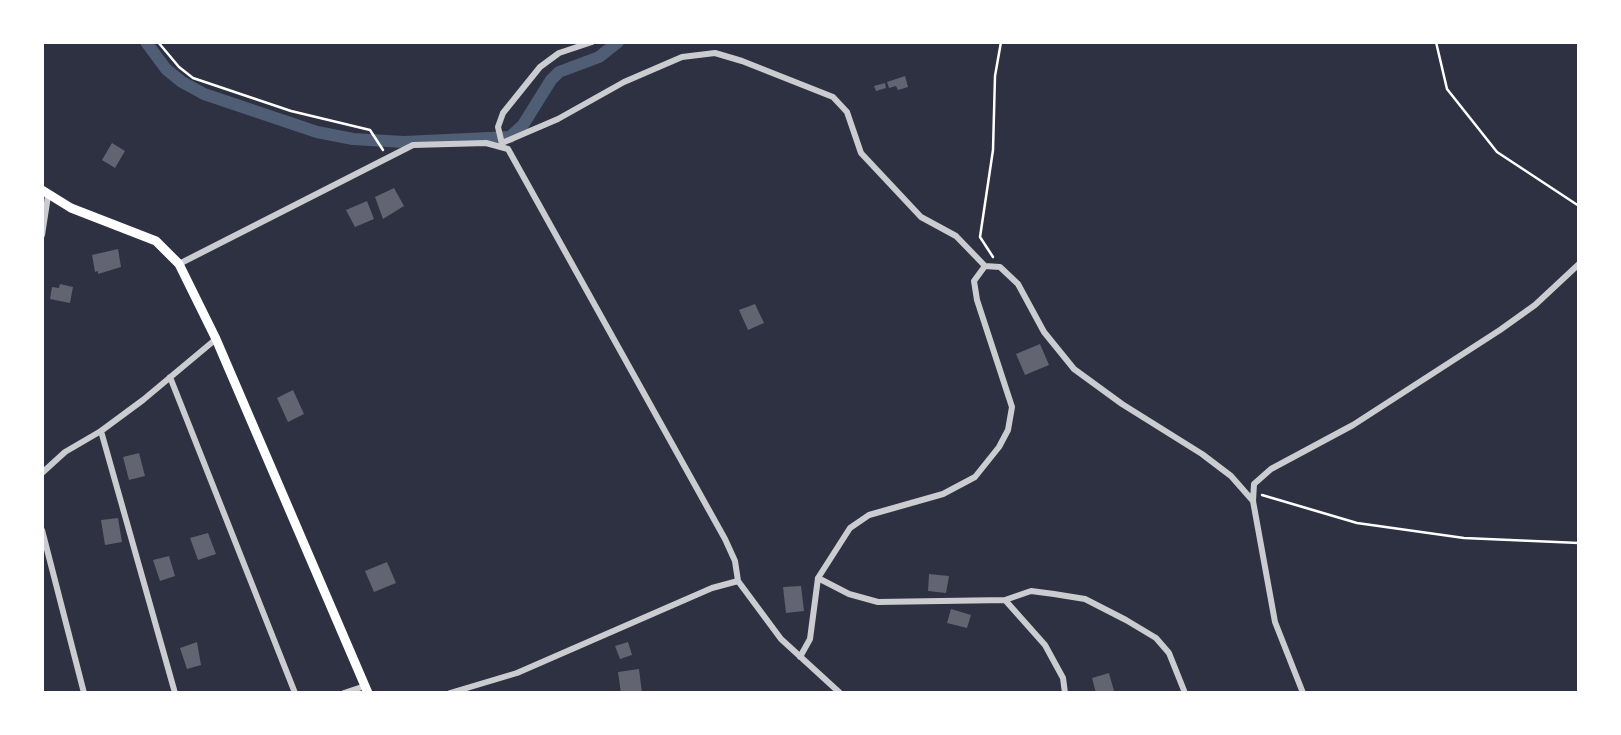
<!DOCTYPE html>
<style>
body{margin:0}
#map{position:relative;width:1621px;height:735px;overflow:hidden;background:#2d3142;font-family:Poppins,sans-serif}
canvas{display:block}
.frame{position:absolute;inset:0;border:44px solid #fff;pointer-events:none}
</style>
<div id="map">
<canvas width="1621" height="735"></canvas>
<div class="frame"></div>
</div>
<script>
const c = document.querySelector('canvas').getContext('2d');
c.lineJoin = 'round';
function shape(rows) {
  const path = new Path2D();
  for (const r of rows) {
    path.moveTo(r[0], r[1]);
    for (let i = 2; i < r.length; i += 2) path.lineTo(r[i], r[i + 1]);
  }
  return path;
}
function strokePath(path, color, width, dash) {
  c.strokeStyle = color;
  c.lineWidth = width;
  c.lineCap = dash ? 'butt' : 'round';
  c.setLineDash(dash || []);
  c.stroke(path);
}
function fill(path, color) {
  c.fillStyle = color;
  c.fill(path, 'evenodd');
}
const canal = shape([
 [146,42,166,69,182,82,204,94,317,132,353,139,404,142,510,137,523,125,551,80,559,72,599,57,618,42]
]);
const building = shape([
 [905,76,908,87,898,90,896,86,889,88,887,82],
 [885,83,886,88,876,91,874,86],
 [112,143,125,151,115,168,102,160],
 [394,188,404,206,383,219,375,197],
 [367,201,374,219,355,227,346,210],
 [118,249,121,267,98,274,98,271,95,272,92,255],
 [60,284,73,287,70,303,50,299,52,287,59,288],
 [755,304,764,323,748,330,739,310],
 [1040,344,1049,365,1025,375,1016,354],
 [293,390,304,414,288,422,277,398],
 [139,453,145,476,129,480,123,457],
 [118,518,122,542,105,545,101,520],
 [208,533,216,554,198,560,190,538],
 [169,556,175,576,160,581,153,560],
 [387,562,396,583,374,592,365,571],
 [929,574,949,576,946,593,928,591],
 [801,586,804,611,786,613,783,587],
 [951,609,971,615,967,628,947,623],
 [197,642,201,665,187,669,180,648],
 [628,642,632,655,620,659,615,646],
 [639,669,642,693,621,693,618,672],
 [1109,673,1114,691,1096,693,1092,678]
]);
const path = shape([
 [158,42,179,67,193,78,291,111,370,130,383,150],
 [1436,42,1447,89,1497,152,1579,206],
 [993,257,980,237,993,150,995,76,1001,42],
 [1262,495,1357,523,1464,538,1579,543]
]);
const minor = shape([
 [502,143,558,119,624,82,682,57,715,53,742,61,833,97,847,112,861,153,921,217,956,236,985,266],
 [502,144,498,127,503,113,540,67,559,53,592,42],
 [42,235,48,196],
 [179,264,413,145,486,143,508,149,725,539,735,561,738,581,781,639,840,693],
 [170,377,295,693],
 [101,431,175,693],
 [42,473,65,452,101,431,143,400,216,339],
 [42,530,84,693],
 [818,578,849,594,878,602,1005,600,1045,645,1063,678,1065,693],
 [1005,600,1031,591,1054,594,1085,599,1126,620,1156,638,1169,653,1185,693],
 [800,657,810,639,818,578,850,528,869,515,943,494,975,477,999,447,1008,430,1012,407,977,300,974,281,985,266,1000,267,1018,284,1044,332,1074,369,1122,404,1202,454,1231,476,1253,501],
 [344,693,365,686],
 [450,693,517,673,712,588,738,581],
 [1303,693,1275,622,1253,501,1254,484,1271,469,1353,425,1500,330,1535,305,1579,264]
]);
const secondary = shape([
 [42,190,71,208,156,241,179,264,216,339,368,693]
]);
strokePath(canal, '#4f5d75', 12);
fill(building, '#626471');
strokePath(path, '#fff', 2.5);
strokePath(minor, '#caccd0', 6);
strokePath(secondary, '#fff', 9);
</script>
